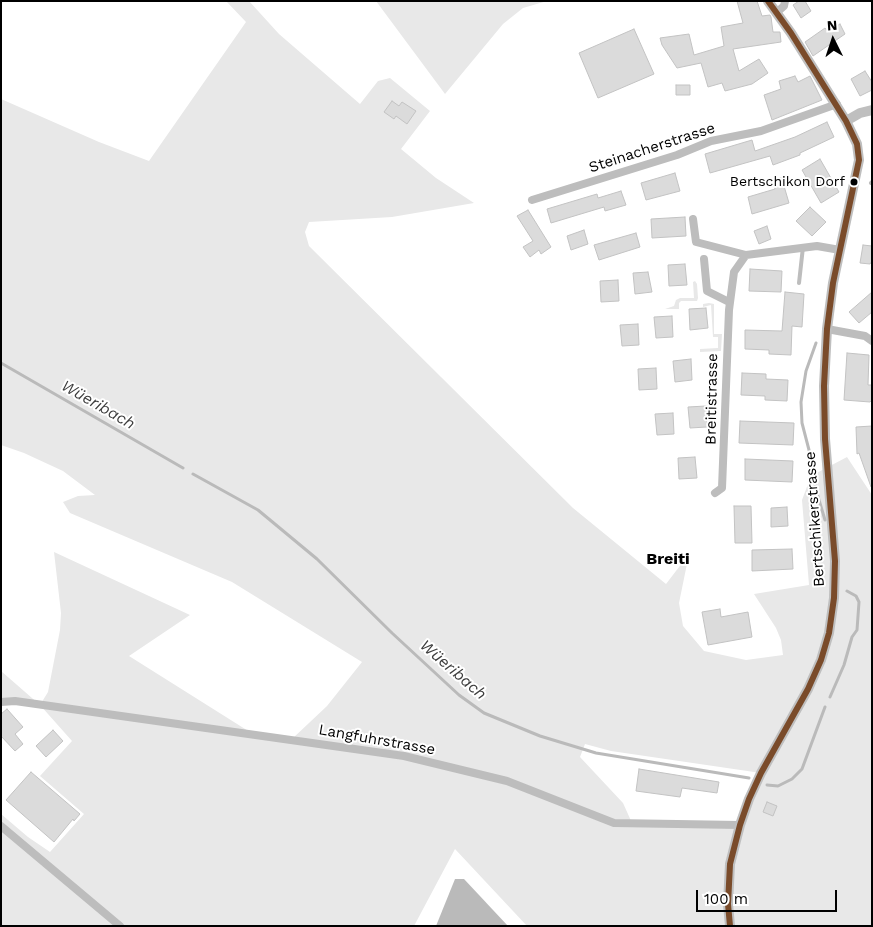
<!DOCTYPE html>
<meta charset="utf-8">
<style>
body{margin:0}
#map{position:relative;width:873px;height:927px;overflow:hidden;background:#fff;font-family:"Work Sans",sans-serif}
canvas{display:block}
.frame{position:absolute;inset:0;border:2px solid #000;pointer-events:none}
.north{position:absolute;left:808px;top:15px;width:50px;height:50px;-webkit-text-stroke:4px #fff;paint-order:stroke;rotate:356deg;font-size:14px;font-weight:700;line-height:20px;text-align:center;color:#000}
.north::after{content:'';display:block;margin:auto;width:18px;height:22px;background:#000;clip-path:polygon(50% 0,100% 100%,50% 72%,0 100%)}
.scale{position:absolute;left:696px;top:890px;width:141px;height:22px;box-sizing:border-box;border:2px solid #000;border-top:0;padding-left:6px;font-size:15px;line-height:18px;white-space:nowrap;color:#000;-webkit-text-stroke:4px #fff;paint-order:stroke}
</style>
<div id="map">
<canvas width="873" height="927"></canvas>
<div class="frame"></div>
<div class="north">N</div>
<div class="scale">100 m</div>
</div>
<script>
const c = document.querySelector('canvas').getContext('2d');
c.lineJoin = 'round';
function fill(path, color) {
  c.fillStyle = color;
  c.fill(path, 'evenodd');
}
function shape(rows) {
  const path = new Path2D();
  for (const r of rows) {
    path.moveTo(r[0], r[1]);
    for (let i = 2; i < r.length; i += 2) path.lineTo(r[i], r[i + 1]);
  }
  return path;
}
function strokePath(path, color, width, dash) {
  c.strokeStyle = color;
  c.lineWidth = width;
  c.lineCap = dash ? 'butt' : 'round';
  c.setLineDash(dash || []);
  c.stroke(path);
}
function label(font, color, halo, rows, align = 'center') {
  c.font = font + ' "Work Sans",sans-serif';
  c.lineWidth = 4;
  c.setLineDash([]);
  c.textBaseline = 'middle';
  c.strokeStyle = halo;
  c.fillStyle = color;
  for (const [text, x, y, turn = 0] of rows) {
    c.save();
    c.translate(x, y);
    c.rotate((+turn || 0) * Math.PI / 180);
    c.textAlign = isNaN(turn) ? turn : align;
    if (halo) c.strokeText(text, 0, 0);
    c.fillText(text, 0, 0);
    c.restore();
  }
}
const green = shape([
 [226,1,249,1,279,34,360,104,378,81,390,78,430,111,401,149,436,178,474,203,392,217,309,222,305,232,309,246,573,508,666,584,689,554,679,603,683,626,704,651,746,660,783,655,781,640,776,628,754,594,809,585,802,500,811,476,847,457,872,495,872,926,527,926,455,849,414,926,1,926,1,814,28,837,50,852,84,814,40,776,72,741,40,705,1,702,1,671,40,705,48,692,60,630,61,613,54,552,190,615,129,656,253,734,292,739,327,706,362,662,232,582,70,513,63,502,78,496,95,495,63,471,24,453,1,445,1,99,99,142,149,161,246,22],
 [585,744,611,751,761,773,740,825,632,823,623,803,580,757],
 [376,1,547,1,523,8,503,24,445,94],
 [695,281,697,284,698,298,697,301,681,301,679,303,679,309,665,309,674,306,676,300,680,298,694,298,693,282],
 [709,303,714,304,714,334,722,334,721,351,700,352,700,349,718,348,718,337,713,337,711,305,703,307,703,304]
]);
const water = shape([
 [455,879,464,879,508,926,436,926]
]);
const stream = shape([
 [816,343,806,371,801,402,802,423,809,450,816,490,825,520],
 [1,363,183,468],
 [193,474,258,510,317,559,392,633,459,695,484,713,540,736,596,753,749,778],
 [830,697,844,665,852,637,857,630,859,602,856,596,847,591],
 [767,785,778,786,792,779,802,769,825,707]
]);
const building = shape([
 [737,1,757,1,762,16,770,15,771,17,773,32,780,32,781,42,733,49,739,71,759,59,768,73,752,84,725,91,722,83,708,87,701,63,677,68,662,45,660,38,689,34,694,55,724,46,721,27,743,23,737,1],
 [799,1,805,1,811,11,801,18,793,5,799,1],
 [840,24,845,34,813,56,805,42,825,28,828,32,840,24],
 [634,29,654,74,598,98,579,53,634,29],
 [865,71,872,82,872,90,860,96,851,79,865,71],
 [795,76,798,82,810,76,822,100,772,120,764,95,781,89,779,81,795,76],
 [676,85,690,85,690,95,676,95,676,85],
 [392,101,399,106,402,102,416,111,407,124,396,116,394,119,384,112,392,101],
 [827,122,834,137,800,153,800,155,773,165,770,156,710,173,705,154,752,140,755,151,795,137,827,122],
 [820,159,839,192,821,203,802,170,820,159],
 [675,173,680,191,646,200,641,183,675,173],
 [784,177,786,185,784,186,789,203,752,214,748,197,775,189,773,180,784,177],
 [621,191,626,205,605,211,604,207,551,223,547,209,597,194,598,198,621,191],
 [810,207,826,222,812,236,796,221,810,207],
 [528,210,551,247,541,254,539,250,530,257,523,247,533,241,517,216,528,210],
 [685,217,686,236,652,238,651,219,685,217],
 [767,226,771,239,759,244,754,231,767,226],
 [584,230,588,244,571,250,567,236,584,230],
 [636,233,640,247,599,260,594,245,636,233],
 [863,245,872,246,872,261,870,264,860,263,863,245],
 [685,264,687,285,669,286,668,265,685,264],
 [750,269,782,271,781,292,749,291,750,269],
 [648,272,652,292,635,294,633,273,648,272],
 [618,280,619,301,601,302,600,281,618,280],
 [785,292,804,294,802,327,792,326,791,355,769,354,769,350,745,349,745,330,782,331,785,292],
 [872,292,872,312,859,323,849,312,872,292],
 [706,308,708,328,690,330,689,309,706,308],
 [672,316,673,337,656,338,654,317,672,316],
 [638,324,639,345,622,346,620,325,638,324],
 [847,353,869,355,868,385,872,385,872,400,870,402,844,400,847,353],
 [691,359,692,380,675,382,673,361,691,359],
 [656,368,657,389,639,390,638,369,656,368],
 [742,373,766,374,766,379,788,380,787,401,765,400,765,396,741,395,742,373],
 [706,406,707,427,690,428,688,407,706,406],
 [673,413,674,434,657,435,655,414,673,413],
 [740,421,794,423,793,445,739,443,740,421],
 [872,426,872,487,871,487,859,453,857,454,856,427,872,426],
 [695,457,697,478,679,479,678,458,695,457],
 [745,459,793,461,792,482,745,480,745,459],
 [734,506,751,506,752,543,735,543,734,506],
 [787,507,788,526,771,527,771,508,787,507],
 [792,549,793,569,752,571,752,550,792,549],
 [720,609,721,617,748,612,752,637,708,645,702,612,720,609],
 [7,709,23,727,15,734,23,744,15,751,1,736,1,714,7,709],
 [53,730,63,741,46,757,36,746,53,730],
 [639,769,719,782,717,793,682,788,680,797,636,791,639,769],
 [31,772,80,814,74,821,73,819,54,842,6,800,31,772],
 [767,802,777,806,773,816,763,812,767,802]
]);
const lane = shape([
 [871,183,872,182],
 [799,283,803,247]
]);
const street = shape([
 [776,13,784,6,785,1],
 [532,200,677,155,711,141,761,131,837,104],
 [693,219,696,242,746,255],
 [704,259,707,291,729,302],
 [827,329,865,336,872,341],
 [715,493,722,488,729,310,734,272,746,255,817,246,840,250],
 [1,702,15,701,404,756,507,781,614,823,740,825],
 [1,826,120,926]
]);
const secondary = shape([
 [846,121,860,113,872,110],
 [730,926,728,904,730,864,740,825,749,799,761,773,808,689,821,660,829,633,834,598,835,561,825,439,824,386,827,329,833,283,859,160,857,144,846,121,791,33,768,1]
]);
const bus1 = shape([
 [730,926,728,904,730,864,740,825,749,799,761,773,808,689,821,660,829,633,834,598,835,561,825,439,824,386,827,329,833,283,859,160,857,144,846,121,791,33,768,1]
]);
const markers = [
 [854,182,4.5,"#000"]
];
const busNames = [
 ["Bertschikon Dorf",845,182]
];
const streetNames = [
 ["Steinacherstrasse",652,148,-18],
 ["Breitistrasse",712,399,-89],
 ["Bertschikerstrasse",815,519,-94],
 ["Langfuhrstrasse",377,740,10]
];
const waterNames = [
 ["Wüeribach",98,405,30],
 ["Wüeribach",453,670,41]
];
const neighbourhoodNames = [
 ["Breiti",668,559]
];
fill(green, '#e8e8e8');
fill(water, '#bababa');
strokePath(stream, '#bababa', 3);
fill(building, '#dbdbdb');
strokePath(building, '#c3c3c3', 1);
strokePath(lane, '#bdbdbd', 4);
strokePath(street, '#bdbdbd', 8);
strokePath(secondary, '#bfbfbf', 10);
strokePath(bus1, '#7a4b2a', 6);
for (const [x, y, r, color] of markers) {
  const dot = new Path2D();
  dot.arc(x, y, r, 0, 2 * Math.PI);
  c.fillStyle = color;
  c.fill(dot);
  strokePath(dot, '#fff', 2);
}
label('14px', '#000', '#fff', busNames, 'right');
label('15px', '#000', '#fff', streetNames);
label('italic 16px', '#3d3d3d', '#fff', waterNames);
label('bold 16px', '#000', '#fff', neighbourhoodNames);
</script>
